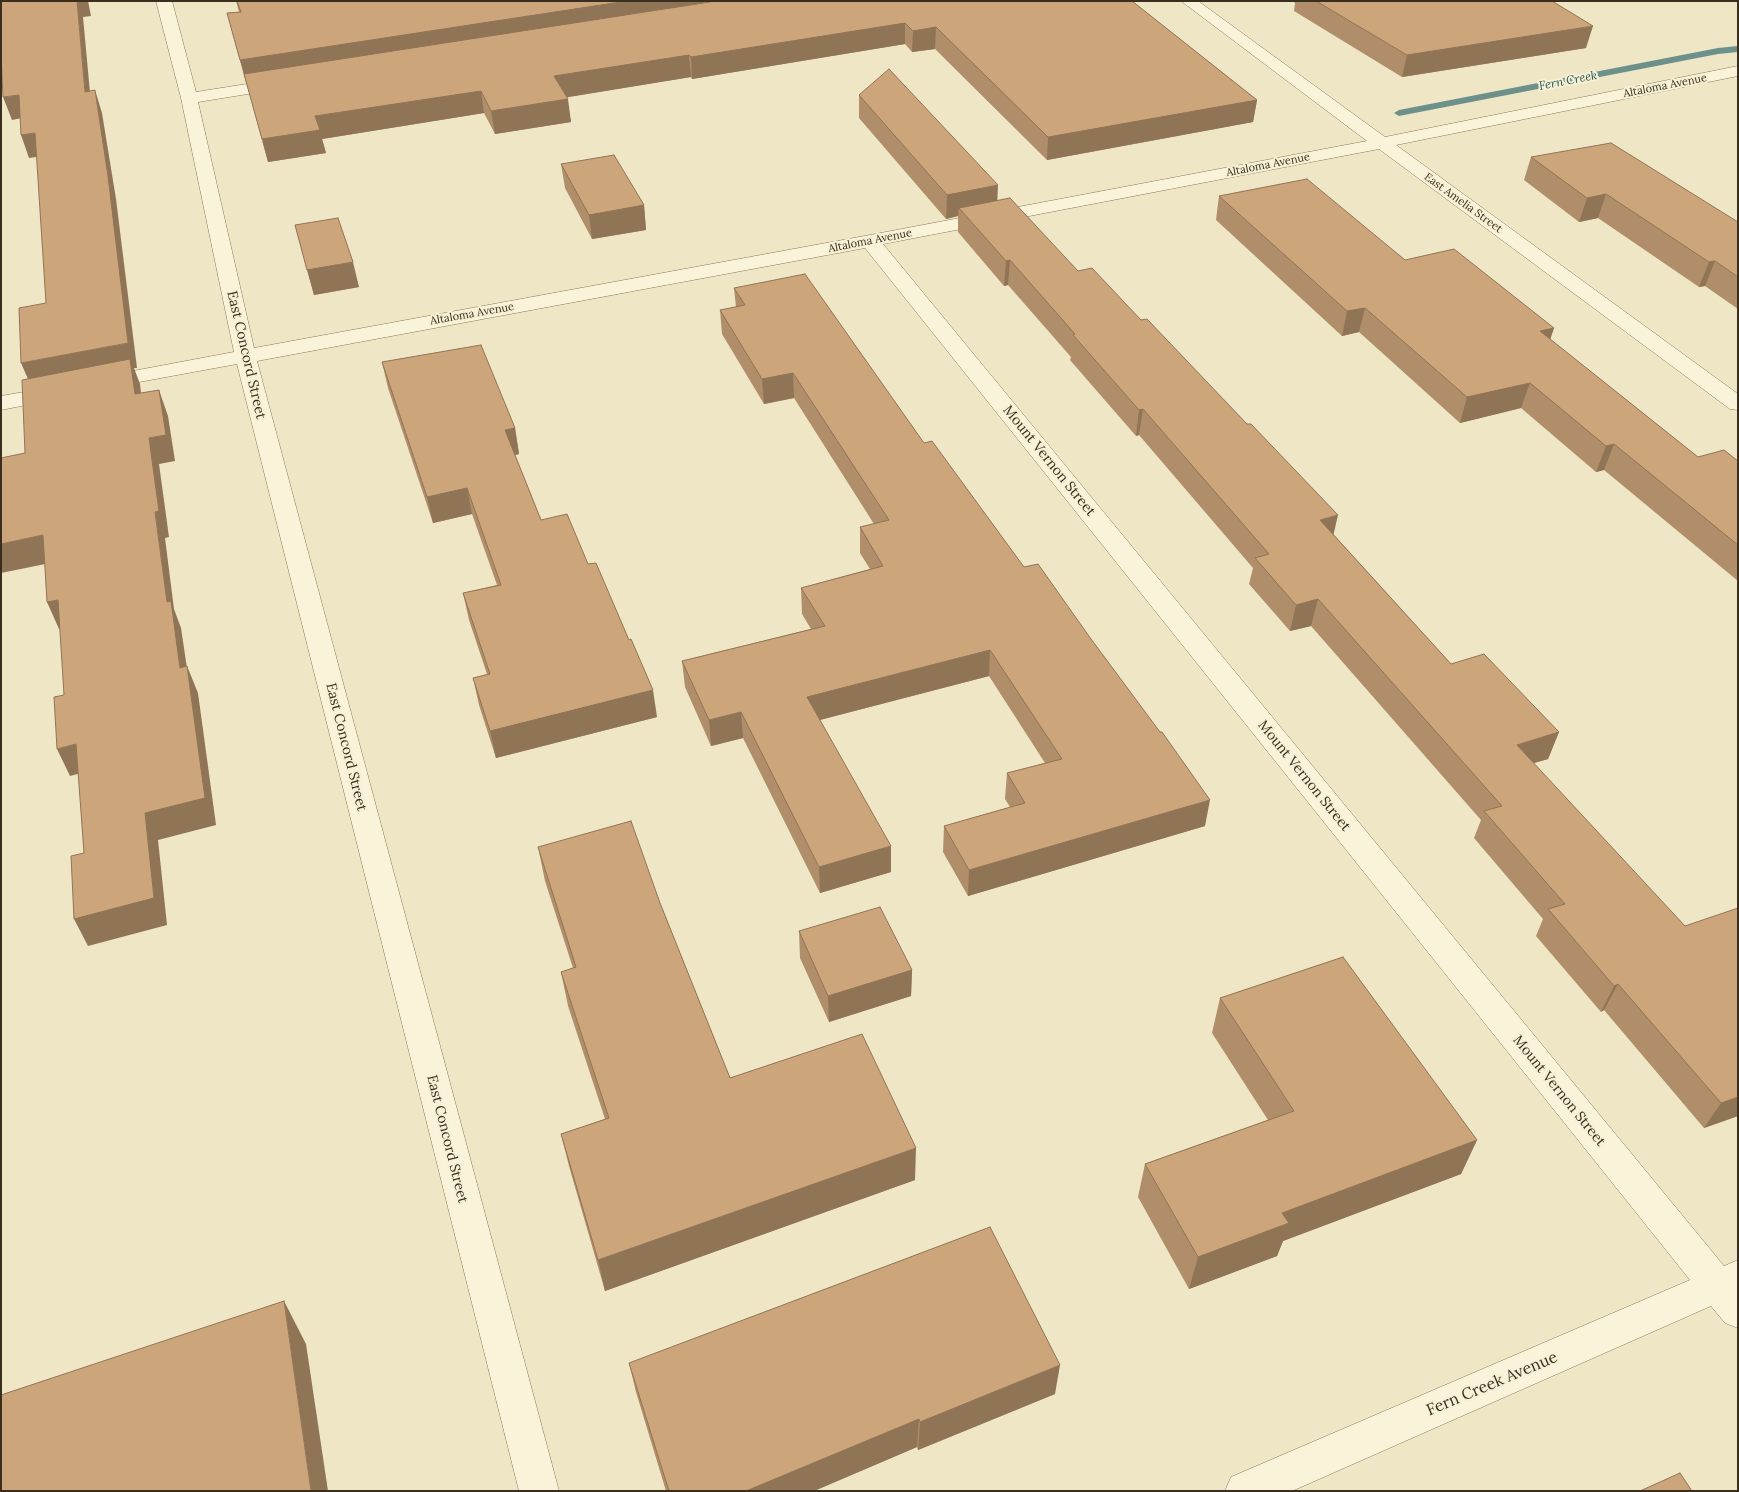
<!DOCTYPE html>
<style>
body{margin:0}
#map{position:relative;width:1739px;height:1492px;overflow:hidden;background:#eee6c5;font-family:Lora,serif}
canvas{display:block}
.frame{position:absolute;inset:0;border:2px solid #3a2f1f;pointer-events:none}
</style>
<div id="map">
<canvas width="1739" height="1492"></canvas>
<div class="frame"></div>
</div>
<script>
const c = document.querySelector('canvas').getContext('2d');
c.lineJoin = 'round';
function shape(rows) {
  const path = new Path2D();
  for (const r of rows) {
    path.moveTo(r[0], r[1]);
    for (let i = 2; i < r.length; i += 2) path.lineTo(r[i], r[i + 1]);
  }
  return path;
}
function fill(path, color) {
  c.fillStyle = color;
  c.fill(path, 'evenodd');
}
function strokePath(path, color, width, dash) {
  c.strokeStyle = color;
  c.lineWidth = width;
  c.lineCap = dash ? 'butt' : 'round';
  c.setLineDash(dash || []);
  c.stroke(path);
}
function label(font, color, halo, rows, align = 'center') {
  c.font = font + ' Lora,serif';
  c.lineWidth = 4;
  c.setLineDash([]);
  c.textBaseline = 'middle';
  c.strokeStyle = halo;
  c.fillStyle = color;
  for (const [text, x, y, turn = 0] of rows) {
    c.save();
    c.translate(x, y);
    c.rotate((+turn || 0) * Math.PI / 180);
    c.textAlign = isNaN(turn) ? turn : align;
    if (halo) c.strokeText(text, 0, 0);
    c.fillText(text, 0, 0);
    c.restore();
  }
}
const stream = shape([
 [1738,46,1738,52,1718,54,1399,116,1394,113,1399,110,1718,48,1738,46]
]);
const minor = shape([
 [156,1,172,1,196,92,285,78,291,79,293,83,291,87,285,88,198,102,254,348,870,235,1367,141,1181,1,1198,1,1385,137,1738,66,1738,76,1396,145,1738,394,1738,410,1730,409,1379,149,883,244,1724,1266,1738,1260,1738,1328,1725,1323,1711,1306,1292,1491,1225,1491,1231,1477,1690,1280,865,248,257,361,559,1491,519,1491,237,364,101,389,93,388,90,383,93,378,101,377,234,352,181,98,156,1],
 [59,386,67,387,70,392,67,397,1,410,1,396,59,386]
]);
const wall = shape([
 [236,1,1132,1,1257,100,1253,122,1047,160,935,49,912,52,905,44,692,79,691,77,566,97,571,122,495,134,484,113,322,139,326,153,268,162,227,13,239,12],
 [1293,1,1552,1,1586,48,1402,77,1294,11,1295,3],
 [859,95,997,200,1078,271,1334,535,1451,664,1559,732,1548,759,1534,763,1738,1116,1704,1128,1604,1010,1601,1012,1536,936,1543,919,1474,838,1481,820,1311,626,1290,631,1249,584,1253,568,1139,435,1136,436,1070,360,1071,357,1008,285,1004,286,958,232,958,216,946,219,859,118],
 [1531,157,1738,222,1738,309,1705,286,1699,287,1598,218,1579,222,1524,180],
 [561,164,644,205,646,230,592,239,565,188],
 [1219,196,1405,260,1554,328,1550,339,1698,457,1738,461,1738,581,1604,470,1596,472,1521,408,1460,423,1359,332,1342,336,1216,220],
 [295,225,359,287,314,295],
 [734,288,924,443,1205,826,968,896,943,852,944,826,1010,807,1005,799,1007,773,1045,763,989,676,820,720,891,872,820,893,743,738,711,746,685,687,682,661,811,629,802,614,801,588,870,569,860,553,860,527,874,524,794,398,764,404,722,334,720,310,736,307],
 [382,362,515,428,519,454,515,455,541,520,588,564,657,717,496,758,479,705,473,678,487,674,469,620,463,593,497,585,472,514,433,523,388,388],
 [538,847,660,903,730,1078,915,1180,605,1291,569,1166,561,1134,605,1119,568,1006,561,972,573,968,545,881],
 [799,931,912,970,911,996,829,1022,800,958],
 [1220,998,1477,1140,1461,1174,1283,1241,1277,1256,1189,1289,1138,1197,1145,1164,1268,1120,1212,1033],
 [629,1363,1055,1394,918,1450,917,1447,814,1491,666,1491,636,1392]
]);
const shadedWall = shape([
 [77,1,88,1,91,16,83,17,92,114,85,92],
 [627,1,765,1,246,82,240,60],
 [905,23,905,44,692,79,691,57],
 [1593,26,1586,48,1402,77,1407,55],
 [936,27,935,49,912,52,913,31],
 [689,55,691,77,557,99,554,76],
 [95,90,102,113,116,199,137,368,134,368,140,384,144,420,32,388,21,363,128,343],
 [481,91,484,113,322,139,326,153,268,162,262,139,315,116],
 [19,95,27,117,12,120,3,97],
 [568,99,571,122,495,134,491,111],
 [1257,100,1253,122,1047,160,1048,137],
 [35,133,43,156,29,158,21,135],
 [998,185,997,209,959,208,958,216,946,219,947,195],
 [1606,194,1598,218,1579,222,1587,198],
 [644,205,646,230,592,239,589,215],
 [1010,260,1008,285,1004,286,1006,261],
 [1715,261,1705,286,1699,287,1709,262],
 [353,262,359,287,314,295,307,270],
 [1365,308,1359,332,1342,336,1347,311],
 [1554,328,1546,352,1540,331],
 [793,373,794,398,764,404,762,379],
 [1530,383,1521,408,1460,423,1467,397],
 [159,390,168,416,175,461,159,464,169,537,165,538,174,609,181,628,191,695,180,668,167,602,155,512,149,438],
 [1143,409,1139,435,1136,436,1139,410],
 [515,428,519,454,510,456,505,430],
 [1614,444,1604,470,1596,472,1606,446],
 [467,488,472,514,433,523,427,497],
 [1338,515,1332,541,1320,520],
 [43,535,55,562,1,573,1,544],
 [1318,599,1311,626,1290,631,1296,605],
 [58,600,70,627,59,629,47,602],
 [990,650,989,676,808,723,807,697],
 [187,666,198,693,216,825,158,840,167,925,88,946,74,919,145,813],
 [653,690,657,717,496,758,490,731],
 [741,712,743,738,711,746,709,720],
 [1559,732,1548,759,1506,771,1517,745],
 [76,744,89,771,70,776,57,749],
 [1210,800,1205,826,968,896,969,870],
 [891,846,891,872,820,893,819,867],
 [912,970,911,996,829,1022,828,996],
 [1618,984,1604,1010,1601,1012,1614,986],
 [1738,1097,1738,1116,1704,1128,1721,1103],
 [1477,1140,1461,1174,1283,1241,1277,1256,1189,1289,1198,1257,1282,1213],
 [916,1148,915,1180,605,1291,598,1260],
 [284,1301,306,1344,328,1491,311,1491],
 [1060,1365,1055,1394,918,1450,920,1422],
 [919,1419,917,1447,814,1491,746,1491]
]);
const building = shape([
 [1,1,77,1,85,92,95,90,108,176,128,343,21,363,19,308,46,303,35,133,21,135,19,95,3,97,1,56,1,1],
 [237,1,627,1,240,60,227,13,241,12,237,1],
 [716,1,1132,1,1257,100,1048,137,936,27,913,31,905,23,691,57,689,55,554,76,568,99,491,111,481,91,315,116,320,130,262,139,244,74,716,1],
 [1316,1,1552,1,1593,26,1407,55,1316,1],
 [889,69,998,185,947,195,859,95,889,69],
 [1611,143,1738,222,1738,277,1715,261,1709,262,1606,194,1587,198,1531,157,1611,143],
 [614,155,644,205,589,215,561,164,614,155],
 [1307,179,1405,260,1454,249,1554,328,1540,331,1698,457,1724,450,1738,461,1738,545,1614,444,1606,446,1530,383,1467,397,1365,308,1347,311,1219,196,1307,179],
 [1010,198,1078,271,1092,268,1141,320,1147,319,1247,424,1251,424,1338,515,1320,520,1451,664,1484,654,1559,732,1517,745,1685,926,1738,908,1738,1097,1721,1103,1618,984,1614,986,1548,909,1565,904,1484,811,1502,806,1318,599,1296,605,1255,558,1269,554,1143,409,1139,410,1073,335,1075,334,1010,260,1006,261,959,208,1010,198],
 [338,218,353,262,307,270,295,225,338,218],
 [805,274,924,443,932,441,1024,567,1038,564,1091,639,1160,732,1162,732,1210,800,969,870,944,826,1025,803,1007,773,1062,759,990,650,807,697,891,846,819,867,741,712,709,720,682,661,825,626,801,588,883,566,860,527,889,520,793,373,762,379,720,310,745,305,734,288,805,274],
 [481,345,515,428,505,430,541,520,567,514,588,564,596,563,629,640,631,639,653,690,490,731,473,678,490,674,463,593,501,585,467,488,427,497,382,362,481,345],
 [130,359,135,394,159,390,166,435,149,438,159,511,155,512,167,602,171,601,180,668,187,666,205,798,145,813,154,898,74,919,71,856,84,853,76,744,57,749,54,697,64,695,58,600,47,602,43,535,1,544,1,458,25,453,22,380,130,359],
 [631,821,660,903,730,1078,862,1034,916,1148,598,1260,561,1134,609,1118,561,972,576,967,538,847,631,821],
 [880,907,912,970,828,996,799,931,880,907],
 [1343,957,1477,1140,1282,1213,1289,1223,1198,1257,1145,1164,1294,1111,1220,998,1343,957],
 [990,1227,1060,1365,920,1422,919,1419,746,1491,669,1491,629,1363,990,1227],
 [284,1301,311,1491,1,1491,1,1395,284,1301],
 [1680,1473,1692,1491,1640,1491,1680,1473]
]);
const farStreetnames = [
 ["Altaloma Avenue",1665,86,-11],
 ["Altaloma Avenue",1268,165,-11],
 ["East Amelia Street",1463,203,36],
 ["Altaloma Avenue",870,241,-11],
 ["Altaloma Avenue",472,314,-10]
];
const farWaternames = [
 ["Fern Creek",1568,81,-11]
];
const streetNames = [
 ["East Concord Street",246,355,77],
 ["Mount Vernon Street",1049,461,51],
 ["East Concord Street",346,747,76],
 ["Mount Vernon Street",1304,776,51],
 ["Mount Vernon Street",1559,1091,51],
 ["East Concord Street",447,1139,76]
];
const nearStreetnames = [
 ["Fern Creek Avenue",1492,1384,-23]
];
fill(stream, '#6d908b');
strokePath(minor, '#8a785b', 1);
fill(minor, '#f9f3d9');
fill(wall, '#b08e6a');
fill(shadedWall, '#907456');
fill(building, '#cda57b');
strokePath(building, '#907456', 1);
label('11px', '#3a2f1f', '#f6f0d5', farStreetnames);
label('italic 12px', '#2e585a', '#f6f0d5', farWaternames);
label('14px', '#3a2f1f', '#f6f0d5', streetNames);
label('16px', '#3a2f1f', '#f6f0d5', nearStreetnames);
</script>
